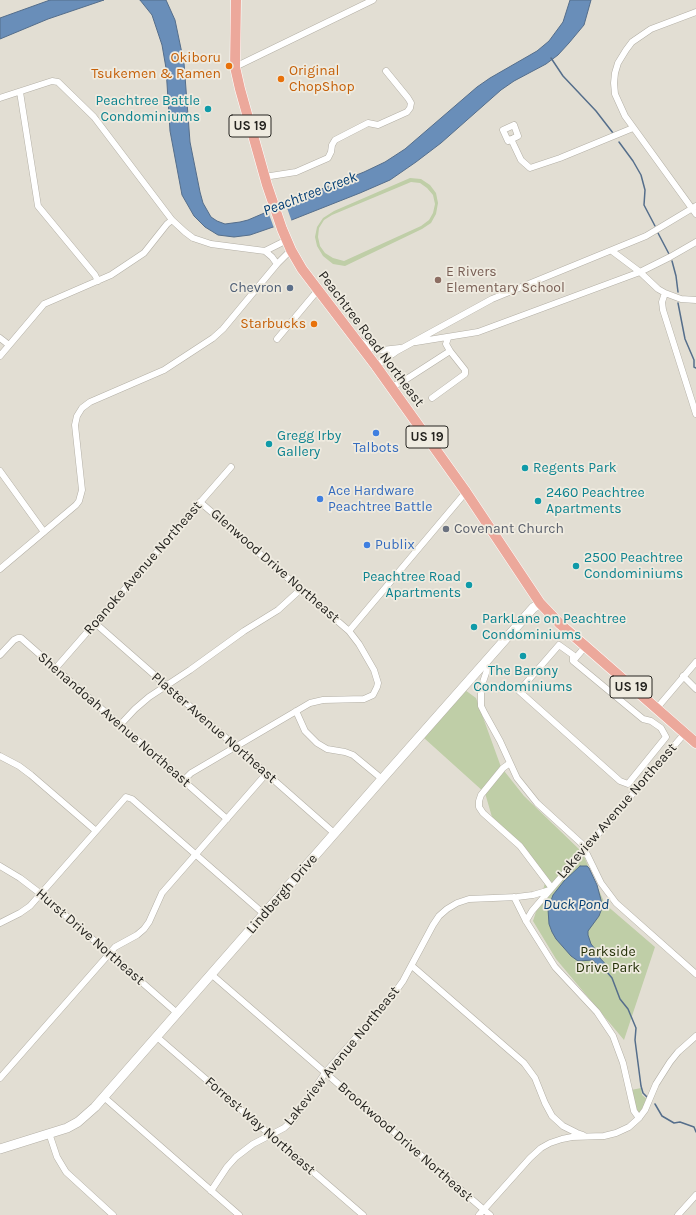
<!DOCTYPE html>
<style>
body{margin:0}
canvas{display:block;background:#e2ded3}
</style>
<canvas width="696" height="1215"></canvas>
<script>
const c = document.querySelector('canvas').getContext('2d');
c.lineJoin = 'round';
function fill(path, color) {
  c.fillStyle = color;
  c.fill(path, 'evenodd');
}
function shape(rows) {
  const path = new Path2D();
  for (const r of rows) {
    path.moveTo(r[0], r[1]);
    for (let i = 2; i < r.length; i += 2) path.lineTo(r[i], r[i + 1]);
  }
  return path;
}
function strokePath(path, color, width, dash) {
  c.strokeStyle = color;
  c.lineWidth = width;
  c.lineCap = dash ? 'butt' : 'round';
  c.setLineDash(dash || []);
  c.stroke(path);
}
function label(font, color, halo, rows, align = 'center') {
  c.font = font + ' Karla,sans-serif';
  c.lineWidth = 3.5;
  c.setLineDash([]);
  c.textBaseline = 'middle';
  c.strokeStyle = halo;
  c.fillStyle = color;
  for (const [text, x, y, turn = 0] of rows) {
    c.save();
    c.translate(x, y);
    c.rotate((+turn || 0) * Math.PI / 180);
    c.textAlign = isNaN(turn) ? turn : align;
    if (halo) c.strokeText(text, 0, 0);
    c.fillText(text, 0, 0);
    c.restore();
  }
}
const green = shape([
 [410,178,421,179,430,185,436,193,438,203,436,214,431,223,422,229,345,266,333,264,323,256,317,246,315,237,317,227,323,218,334,211],
 [411,182,420,183,427,188,433,195,435,204,433,213,429,220,421,226,344,261,333,258,325,253,320,246,318,237,319,228,324,220,332,215],
 [465,690,476,698,501,767,524,796,582,852,605,904,655,947,624,1040,556,959,533,921,547,877,492,817,485,793,424,738],
 [641,1088,642,1095,648,1100,638,1115,631,1090]
]);
const water = shape([
 [50,0,104,0,48,19,0,39,0,18,50,0],
 [140,0,166,0,175,20,184,63,190,142,200,192,203,203,211,217,217,221,225,224,240,222,248,220,304,196,364,172,385,162,405,149,477,87,490,78,537,51,549,41,563,22,570,0,591,0,584,25,569,43,558,55,546,64,514,81,501,90,441,143,416,162,390,180,360,193,279,225,250,235,234,237,218,235,205,227,194,216,182,195,170,131,166,68,162,45,152,15,140,0],
 [580,866,587,866,589,868,597,885,601,900,602,908,599,916,588,931,588,935,591,944,596,950,600,958,609,968,607,972,605,973,602,971,593,960,578,961,571,956,556,939,552,932,549,924,548,909,553,895,564,881,580,866]
]);
const pier = shape([
 [285,202,292,222,274,228,267,209]
]);
const stream = shape([
 [551,58,563,76,596,111,613,133],
 [619,142,633,161,641,175,645,190,644,205,655,226],
 [658,233,669,254],
 [672,261,676,276,678,292],
 [678,303,685,339,694,360,694,367,696,368],
 [607,972,612,978,620,999,628,1009,636,1028,635,1040,641,1086,643,1093,648,1098],
 [655,1104,662,1116,674,1123,680,1122,694,1127,696,1132]
]);
const minor = shape([
 [696,12,651,29,632,42,626,50,618,63,615,73,614,83,615,94,625,116,696,214],
 [235,67,373,0],
 [20,92,38,206,95,275,98,281],
 [0,98,52,81,58,82,94,117,172,220,185,232,193,238,211,244,265,251,287,240],
 [514,125,518,136,508,141,503,130,514,125],
 [511,139,521,160,530,168,560,158,633,128],
 [264,177,296,172,328,158,331,152,332,145,335,140,368,123,378,125,407,112,410,108,411,103,408,98,386,71],
 [265,251,272,257,277,264],
 [612,251,640,272,658,289,665,293,681,299,696,300],
 [665,293,662,302,663,310,696,414],
 [0,338,9,345],
 [277,339,318,290],
 [360,341,371,348,382,350,400,348],
 [416,342,478,332,640,272,670,257,696,242],
 [0,356,44,304,111,275,144,253,167,224,172,220],
 [376,366,397,351,492,299,646,236,696,206],
 [391,387,402,382,450,351],
 [432,398,465,374,465,370,450,351,446,344,448,338],
 [0,471,44,532],
 [0,569,76,505,79,501,82,490,75,425,77,416,82,408,90,402,164,370,213,338,223,329,277,264,291,250],
 [95,623,192,708,334,833],
 [349,631,466,492],
 [559,645,573,655,573,661,643,719,651,721,661,728,666,737,628,784,620,781,519,691,559,645],
 [0,655,14,640,18,638,21,638,227,819],
 [573,661,585,647],
 [486,662,487,670,481,688,481,706,485,714,500,741,517,778,537,803,582,844,601,883,616,903,696,974],
 [55,669,231,467],
 [683,676,696,689],
 [657,708,696,662],
 [296,711,305,731,317,743,327,749,345,752,353,755,382,779],
 [120,725,135,709,149,697,190,670,244,631,278,610,301,589],
 [0,756,19,766,31,775,96,831],
 [510,763,503,768,481,795,479,801,479,807,483,813,520,846,551,887],
 [183,781,191,773,310,703,323,700,364,699,373,695,377,687,378,683,374,670,359,644,349,631,200,502],
 [0,866,20,878,41,894,177,1013],
 [514,897,526,921,555,967,597,1012,613,1036,623,1063,634,1111,639,1118],
 [526,921,532,911,550,890],
 [0,923,20,913,30,906,126,797,132,799,264,914],
 [412,966,524,1063,535,1078,545,1103,552,1116,563,1126,577,1133,583,1135],
 [211,974,490,1215],
 [157,1037,363,1215],
 [0,1078,109,954,115,947,137,935,144,929,149,922,162,893,266,774],
 [105,1098,239,1215],
 [49,1133,57,1157,66,1172,113,1215],
 [211,1191,227,1167,236,1157,253,1144,284,1128,295,1118,325,1073,393,995,403,981,433,925,439,916,447,909,457,903,469,899,517,897,533,895,550,890,685,733],
 [479,1215,530,1158,541,1148,550,1143,562,1139,572,1137,604,1136,616,1133,629,1127,639,1118,645,1110,656,1084,670,1062,678,1052,696,1036],
 [678,1215,696,1195]
]);
const secondary = shape([
 [0,1149,67,1128,78,1122,95,1107,382,779,533,608,540,603]
]);
const trunk = shape([
 [236,0,235,67,240,89,267,185,282,229,291,250,302,269,376,366,466,492,540,603,560,624,696,743]
]);
const markers = [
 [229,66,4,"#e8710a"],
 [281,79,4,"#e8710a"],
 [208,109,4,"#0f9aa8"],
 [438,280,4,"#8d6e63"],
 [290,288,4,"#5c6f8a"],
 [314,324,4,"#e8710a"],
 [376,433,4,"#3f7fe0"],
 [269,444,4,"#0f9aa8"],
 [525,468,4,"#0f9aa8"],
 [320,499,4,"#3f7fe0"],
 [538,501,4,"#0f9aa8"],
 [446,529,4,"#6b7280"],
 [367,545,4,"#3f7fe0"],
 [576,566,4,"#0f9aa8"],
 [469,585,4,"#0f9aa8"],
 [474,627,4,"#0f9aa8"],
 [523,656,4,"#0f9aa8"]
];
const shields = [
 [250,126,42],
 [427,437,42],
 [631,687,42]
];
const shieldNames = [
 ["US 19",250,126],
 ["US 19",427,437],
 ["US 19",631,687]
];
const foodNames = [
 ["Okiboru",221,58],
 ["Tsukemen & Ramen",221,74],
 ["Original",289,71,"left"],
 ["ChopShop",289,87,"left"],
 ["Starbucks",306,324]
];
const cultureNames = [
 ["Peachtree Battle",200,101,"right"],
 ["Condominiums",200,117,"right"],
 ["Gregg Irby",277,436],
 ["Gallery",277,452],
 ["Regents Park",533,468],
 ["2460 Peachtree",546,493],
 ["Apartments",546,509],
 ["2500 Peachtree",584,558],
 ["Condominiums",584,574],
 ["Peachtree Road",461,577,"right"],
 ["Apartments",461,593,"right"],
 ["ParkLane on Peachtree",482,619],
 ["Condominiums",482,635],
 ["The Barony",523,671,"center"],
 ["Condominiums",523,687,"center"]
];
const educationNames = [
 ["E Rivers",446,272],
 ["Elementary School",446,288]
];
const serviceNames = [
 ["Chevron",282,288]
];
const streetNames = [
 ["Peachtree Road Northeast",371,339,53],
 ["Glenwood Drive Northeast",275,566,41],
 ["Roanoke Avenue Northeast",143,568,-49],
 ["Shenandoah Avenue Northeast",114,720,41],
 ["Plaster Avenue Northeast",214,728,41],
 ["Lakeview Avenue Northeast",617,811,-49],
 ["Lindbergh Drive",282,894,-49],
 ["Hurst Drive Northeast",90,937,41],
 ["Lakeview Avenue Northeast",342,1056,-51],
 ["Forrest Way Northeast",260,1126,41],
 ["Brookwood Drive Northeast",405,1142,41]
];
const shopNames = [
 ["Talbots",376,448,"center"],
 ["Ace Hardware",328,491],
 ["Peachtree Battle",328,507],
 ["Publix",375,545]
];
const worshipNames = [
 ["Covenant Church",454,529]
];
const parkNames = [
 ["Parkside",608,952],
 ["Drive Park",608,968]
];
const waterNames = [
 ["Peachtree Creek",310,194,-21],
 ["Duck Pond",576,905]
];
fill(green, '#bfcea7');
fill(water, '#698eb9');
strokePath(water, '#556e8b', 1);
fill(pier, '#e2ded3');
strokePath(stream, '#556e8b', 1.5);
strokePath(minor, '#b3afa5', 7);
strokePath(secondary, '#b3afa5', 10);
strokePath(trunk, '#fff', 11);
strokePath(minor, '#fff', 6);
strokePath(secondary, '#fff', 9);
strokePath(trunk, '#eca89b', 10);
for (const [x, y, r, color] of markers) {
  const dot = new Path2D();
  dot.arc(x, y, r, 0, 2 * Math.PI);
  c.fillStyle = color;
  c.fill(dot);
  strokePath(dot, '#efebe0', 1.5);
}
for (const [x, y, w] of shields) {
  const box = new Path2D();
  box.roundRect(x - w / 2, y - 11, w, 22, 3);
  c.fillStyle = '#efebe0';
  c.fill(box);
  strokePath(box, '#262521', 1);
}
label('bold 13px', '#262521', null, shieldNames);
label('14px', '#c56008', '#efebe0', foodNames, 'right');
label('14px', '#0d838f', '#efebe0', cultureNames, 'left');
label('14px', '#785e54', '#efebe0', educationNames, 'left');
label('14px', '#4e5e75', '#efebe0', serviceNames, 'right');
label('14px', '#262521', '#efebe0', streetNames);
label('14px', '#366cbe', '#efebe0', shopNames, 'left');
label('14px', '#5b616d', '#efebe0', worshipNames, 'left');
label('14px', '#253108', '#efebe0', parkNames);
label('italic 15px', '#033e74', '#efebe0', waterNames);
</script>
